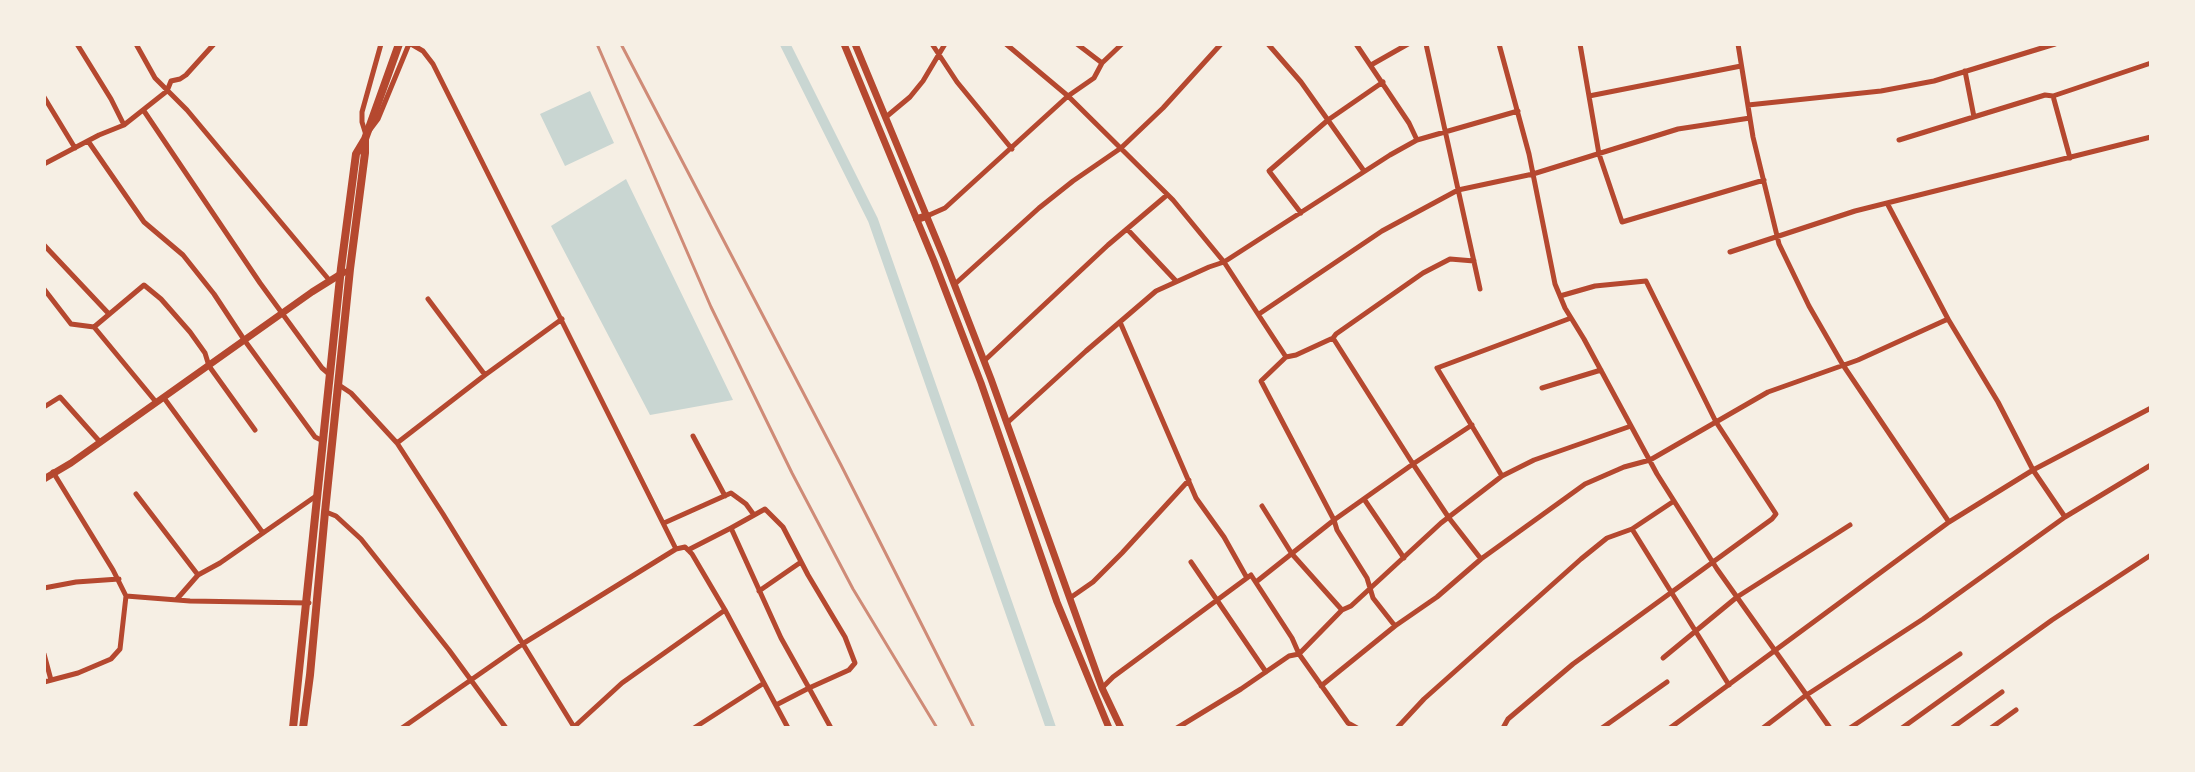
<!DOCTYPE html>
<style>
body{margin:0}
#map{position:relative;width:2195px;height:772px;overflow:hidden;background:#f6efe4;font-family:"Nunito Sans",sans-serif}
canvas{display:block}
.frame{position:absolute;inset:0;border:46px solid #f6efe4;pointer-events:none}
</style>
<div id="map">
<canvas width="2195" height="772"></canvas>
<div class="frame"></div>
</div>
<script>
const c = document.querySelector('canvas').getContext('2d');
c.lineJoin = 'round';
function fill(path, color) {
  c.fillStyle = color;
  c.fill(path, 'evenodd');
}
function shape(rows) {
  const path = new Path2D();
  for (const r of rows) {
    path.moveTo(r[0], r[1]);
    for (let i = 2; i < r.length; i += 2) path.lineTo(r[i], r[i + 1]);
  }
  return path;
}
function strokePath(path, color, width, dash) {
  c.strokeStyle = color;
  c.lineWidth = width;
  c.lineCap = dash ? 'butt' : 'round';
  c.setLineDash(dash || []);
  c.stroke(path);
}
const water = shape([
 [590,91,614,143,565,166,540,114],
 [626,179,733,400,650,415,551,226]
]);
const canal = shape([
 [785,44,873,220,1051,728]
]);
const minor = shape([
 [77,44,111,99,124,125],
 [136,44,155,78,187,110,330,281],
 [381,44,362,112,362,122,366,135,378,119,409,44],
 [411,44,423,51,433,64,676,549],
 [932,44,957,82,1012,149],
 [1006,44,1068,96,1173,200,1224,262,1286,357],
 [1077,44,1102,63],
 [1268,44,1301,82,1364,171],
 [1356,44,1409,123,1417,140],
 [1426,44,1480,289],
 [1499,44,1529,154,1555,284,1565,308,1584,339,1657,474,1717,569,1830,728],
 [1580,44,1599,154,1622,222,1764,180],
 [1738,44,1753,137,1779,244,1809,306,1843,365,1949,522,2033,470,2151,408],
 [1371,65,1408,44],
 [1965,71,1974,117],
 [1589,96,1741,66],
 [2053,96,2070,158],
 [44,97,75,148],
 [1748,105,1881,91,1934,81,2055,44],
 [144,111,260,283,322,368,329,374],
 [886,117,910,97,923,81,945,44],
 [1899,140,2045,95,2053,96,2151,63],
 [88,141,144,222,183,255,214,294,245,341,315,437,323,441],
 [44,164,99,135,124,125,167,91,171,81,180,79,186,75,214,44],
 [1887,203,1948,319],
 [1301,213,1269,171,1328,120,1383,82],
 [927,216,945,208,1068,96,1094,78,1102,63,1122,44],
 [1127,229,1176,281],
 [44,245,109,314],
 [1730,252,1855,211,2151,137],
 [955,284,1039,208,1073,181,1121,148,1163,108,1221,44],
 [44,289,71,324,94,327],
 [428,299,485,375],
 [1259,314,1382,231,1458,190,1533,174,1678,129,1750,118],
 [1120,322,1196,498,1224,537,1247,578],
 [1333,338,1413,464,1449,518,1481,559],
 [984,361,1108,245,1167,195],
 [339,385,351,393,397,443,443,514,574,727],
 [1542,388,1601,370],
 [164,398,263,533],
 [156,402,94,327,144,285,161,299,190,332,205,353,209,366,255,430],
 [44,407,60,397,100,442],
 [1007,423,1086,351,1156,291,1209,267,1224,262,1390,155,1417,140,1518,111],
 [693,436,725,496],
 [397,443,485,375,562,319],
 [1502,476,1437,368,1571,318],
 [136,494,198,575],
 [1364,499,1404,558],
 [1262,506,1292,554,1342,610],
 [326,512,336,516,361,539,449,650,506,728],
 [664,523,731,493,746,504,754,515],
 [1632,529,1674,501],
 [688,550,731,528],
 [1191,562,1266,672],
 [1256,582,1334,520,1413,464,1472,425],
 [44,588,76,582,119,579],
 [759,591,801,562],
 [126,596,190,601,309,603],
 [1070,598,1093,582,1122,553,1189,480],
 [177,599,198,575,220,563,316,496],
 [1395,626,1373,598,1367,578,1337,530,1334,520,1261,381,1286,357,1296,355,1333,338,1336,334,1423,273,1450,259,1474,261],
 [44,654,51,680],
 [1663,658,1737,597,1850,525],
 [44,682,78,673,111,659,120,649,126,596,113,570,53,472],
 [1321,686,1395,626,1437,597,1481,559,1585,484,1624,467,1650,460,1768,392,1858,360,1948,319,1998,402,2033,470,2065,517],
 [1102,688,1113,677,1251,575,1292,638,1299,654,1348,723,1357,728],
 [776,705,809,688,849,670,855,663,845,637,808,575,783,527,765,509,731,528,781,638,809,688,831,728],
 [574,727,622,683,725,610],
 [402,728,524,643,676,549,685,547,692,554,725,610,788,728],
 [694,728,764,683],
 [1177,728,1241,689,1289,656,1299,654,1342,610,1351,606,1441,523,1502,476,1534,460,1631,426],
 [1397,728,1424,699,1581,559,1607,538,1632,529,1729,685],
 [1503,728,1508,719,1573,664,1772,519,1776,514,1716,422,1646,281,1595,286,1560,296],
 [1602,728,1667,682],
 [1670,728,1949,522],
 [1763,728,1805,696,1923,619,2065,517,2151,465],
 [1850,728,1960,654],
 [1902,728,2052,620,2151,555],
 [1952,728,2002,692],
 [1991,728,2016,710]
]);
const secondary = shape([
 [844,44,934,261,981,383,1057,602,1109,728],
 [855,44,944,258,991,379,1102,688,1121,728],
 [44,479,71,463,312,292,344,272]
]);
const primary = shape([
 [917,219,927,216],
 [293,728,341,268,356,154,365,139,399,44],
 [303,728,310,675,325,512,350,269,365,153,365,140]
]);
const rail = shape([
 [597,44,711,307,792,473,853,589,937,728],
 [621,44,841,465,974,728]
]);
fill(water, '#c9d6d2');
strokePath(canal, '#c9d6d2', 10);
strokePath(minor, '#b5482f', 5);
strokePath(secondary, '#b5482f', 7);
strokePath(primary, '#b5482f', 8);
strokePath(rail, '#cf8b77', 3);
</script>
